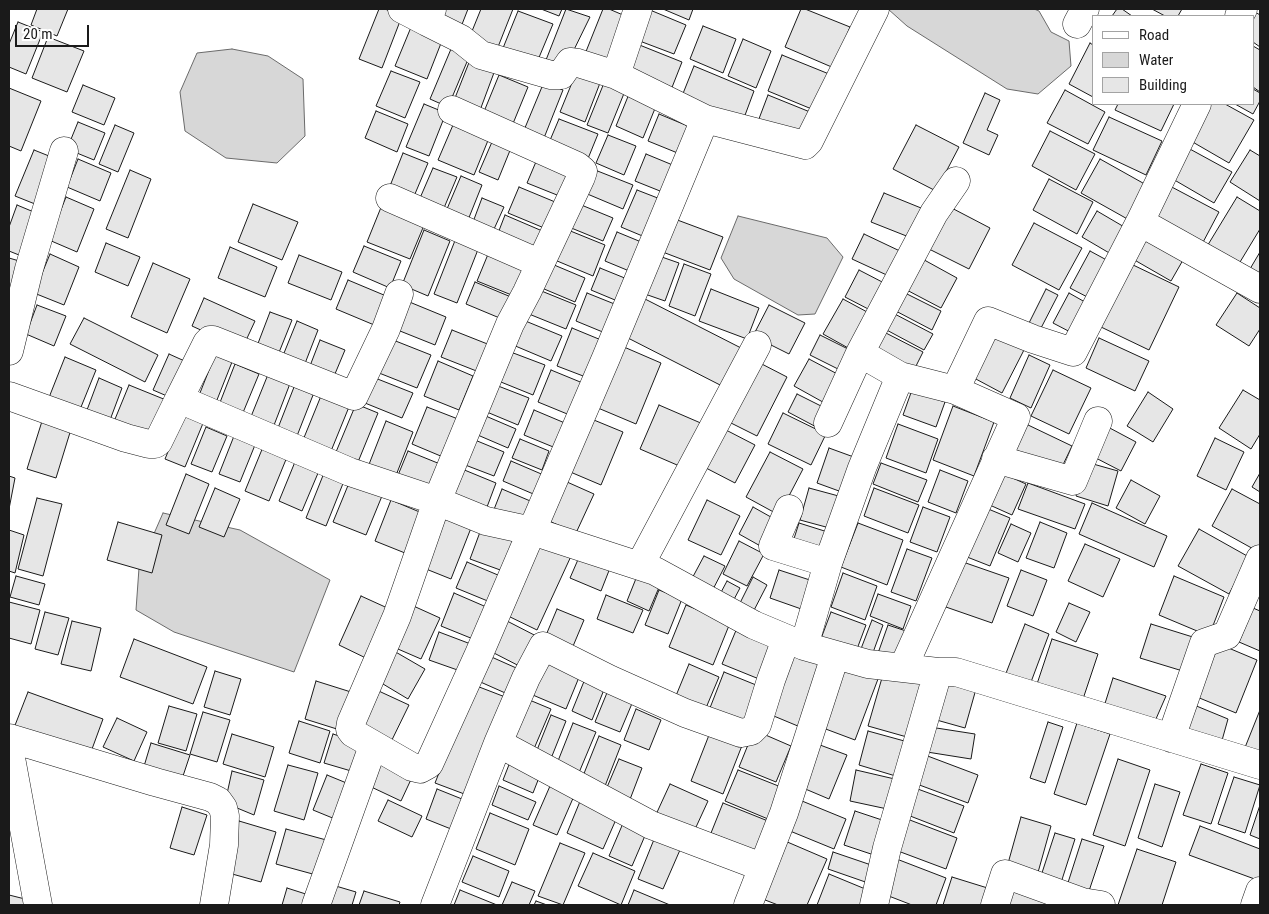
<!DOCTYPE html>
<style>
body{margin:0}
#map{position:relative;width:1269px;height:914px;overflow:hidden;background:#fff;font-family:"Roboto Condensed",sans-serif}
canvas{display:block}
.frame{position:absolute;inset:0;border:10px solid #1a1a1a;pointer-events:none}
.legend{position:absolute;left:1092px;top:15px;width:162px;height:90px;box-sizing:border-box;background:#fff;border:1px solid #a3a3a3;margin:0;padding:6px 9px;list-style:none;font-size:15px;color:#1a1a1a}
.legend li{display:flex;align-items:center;gap:10px;height:25px}
.legend b{width:25px;border:1px solid #a3a3a3}
.scale{position:absolute;left:15px;top:25px;width:74px;height:22px;box-sizing:border-box;border:2px solid #1a1a1a;border-top:0;padding-left:6px;font-size:15px;line-height:18px;white-space:nowrap;color:#1a1a1a;-webkit-text-stroke:4px #fff;paint-order:stroke}
</style>
<div id="map">
<canvas width="1269" height="914"></canvas>
<div class="frame"></div>
<ul class="legend">
<li><b style="height:6px;background:#fff"></b>Road</li>
<li><b style="height:14px;background:#d7d7d7"></b>Water</li>
<li><b style="height:14px;background:#e6e6e6"></b>Building</li>
</ul>
<div class="scale">20 m</div>
</div>
<script>
const c = document.querySelector('canvas').getContext('2d');
c.lineJoin = 'round';
function fill(path, color) {
  c.fillStyle = color;
  c.fill(path, 'evenodd');
}
function shape(rows) {
  const path = new Path2D();
  for (const r of rows) {
    path.moveTo(r[0], r[1]);
    for (let i = 2; i < r.length; i += 2) path.lineTo(r[i], r[i + 1]);
  }
  return path;
}
function strokePath(path, color, width, dash) {
  c.strokeStyle = color;
  c.lineWidth = width;
  c.lineCap = dash ? 'butt' : 'round';
  c.setLineDash(dash || []);
  c.stroke(path);
}
const water = shape([
 [888,9,1034,9,1039,11,1051,32,1069,41,1071,66,1038,94,1007,89,907,26,888,9],
 [232,49,268,56,303,79,305,136,277,163,226,158,185,131,180,92,197,53,232,49],
 [738,216,827,238,843,257,815,314,798,315,734,279,721,258,738,216],
 [163,513,240,530,330,580,294,672,174,632,136,610,139,568,163,513]
]);
const building = shape([
 [37,9,68,9,57,36,31,25,37,9],
 [379,9,385,9,402,16,382,68,359,59,379,9],
 [443,9,468,9,459,32,437,24,443,9],
 [481,9,513,9,496,52,468,41,481,9],
 [541,9,562,9,559,16,541,9],
 [566,9,590,17,567,64,546,60,566,9],
 [603,9,609,9,630,18,609,70,583,59,603,9],
 [663,9,693,9,689,20,663,9],
 [801,9,805,9,850,27,834,68,785,47,801,9],
 [1117,9,1122,9,1132,16,1112,16,1117,9],
 [1152,9,1182,9,1178,16,1165,16,1152,9],
 [650,10,686,25,674,54,637,40,650,10],
 [1252,10,1260,15,1260,47,1253,42,1252,10],
 [518,11,553,24,535,67,501,53,518,11],
 [414,20,445,33,427,79,395,66,414,20],
 [18,22,43,32,26,74,9,67,9,44,18,22],
 [703,26,736,39,723,73,690,59,703,26],
 [48,37,84,51,67,92,32,78,48,37],
 [743,39,771,51,756,88,728,76,743,39],
 [1090,43,1093,45,1093,97,1069,84,1090,43],
 [637,44,682,62,669,95,623,77,637,44],
 [1253,46,1260,50,1260,92,1253,87,1253,46],
 [451,49,469,57,448,107,430,99,451,49],
 [782,55,834,76,819,112,768,91,782,55],
 [470,60,495,70,479,113,453,103,470,60],
 [694,66,754,91,741,126,680,101,694,66],
 [391,71,420,82,405,118,376,106,391,71],
 [576,73,600,83,585,122,560,112,576,73],
 [499,75,528,87,512,126,483,114,499,75],
 [606,78,627,86,608,133,587,125,606,78],
 [544,82,563,90,542,143,522,135,544,82],
 [83,85,115,98,104,125,72,112,83,85],
 [9,88,41,101,21,151,9,146,9,88],
 [1253,89,1260,93,1260,101,1253,114,1235,104,1253,104,1253,89],
 [1065,90,1105,112,1088,144,1047,123,1065,90],
 [985,93,1000,100,987,130,998,135,989,155,963,143,985,93],
 [629,94,656,106,643,138,616,126,629,94],
 [768,95,815,114,804,143,757,124,768,95],
 [424,104,446,113,429,156,406,147,424,104],
 [1118,104,1174,104,1161,131,1115,110,1118,104],
 [1203,104,1225,104,1254,120,1229,163,1184,137,1203,104],
 [376,111,408,124,397,152,365,138,376,111],
 [659,114,695,129,685,156,648,141,659,114],
 [1109,117,1162,141,1146,175,1093,150,1109,117],
 [456,118,491,133,474,175,438,160,456,118],
 [559,119,598,134,587,161,548,145,559,119],
 [78,122,105,133,94,160,67,149,78,122],
 [115,125,134,133,118,172,99,164,115,125],
 [916,125,959,147,936,191,893,169,916,125],
 [1050,131,1095,154,1076,190,1032,166,1050,131],
 [495,135,513,143,498,180,479,172,495,135],
 [608,135,636,146,624,175,596,163,608,135],
 [1188,148,1232,172,1214,203,1171,178,1188,148],
 [34,150,59,160,40,206,15,196,34,150],
 [1250,150,1260,156,1260,201,1230,182,1250,150],
 [403,153,428,163,412,201,388,191,403,153],
 [646,154,680,168,670,195,635,181,646,154],
 [538,157,577,173,567,199,527,183,538,157],
 [78,159,111,173,100,201,67,187,78,159],
 [1100,159,1150,187,1131,221,1081,193,1100,159],
 [433,168,457,177,441,215,417,205,433,168],
 [130,170,151,179,128,238,106,229,130,170],
 [595,170,633,185,623,209,585,193,595,170],
 [461,176,482,185,466,225,444,216,461,176],
 [1049,179,1093,202,1077,234,1033,210,1049,179],
 [1168,185,1219,212,1201,246,1150,218,1168,185],
 [519,187,560,204,549,230,508,213,519,187],
 [637,190,668,202,652,240,621,227,637,190],
 [884,193,926,210,914,239,871,222,884,193],
 [66,197,94,209,77,252,49,240,66,197],
 [1237,197,1260,211,1260,229,1237,267,1206,248,1237,197],
 [482,198,504,207,490,238,470,230,482,198],
 [384,200,427,218,410,259,367,242,384,200],
 [574,202,613,218,603,241,564,225,574,202],
 [253,204,298,222,282,260,238,242,253,204],
 [944,204,990,228,969,269,923,246,944,204],
 [17,205,41,215,24,257,9,251,9,227,17,205],
 [1097,211,1126,228,1111,254,1082,237,1097,211],
 [505,215,547,233,537,259,495,241,505,215],
 [672,218,723,237,710,270,660,251,672,218],
 [1034,223,1082,248,1059,290,1012,265,1034,223],
 [563,228,605,245,593,276,550,258,563,228],
 [424,230,450,241,428,296,402,285,424,230],
 [1147,231,1187,253,1171,281,1131,258,1147,231],
 [617,232,651,246,639,275,605,261,617,232],
 [864,234,902,252,891,277,852,259,864,234],
 [456,238,479,247,457,303,434,294,456,238],
 [106,243,140,257,128,286,95,272,106,243],
 [364,246,401,261,390,288,353,272,364,246],
 [230,247,277,267,265,297,218,278,230,247],
 [491,247,533,264,519,298,477,281,491,247],
 [1090,251,1114,264,1095,301,1070,288,1090,251],
 [1260,252,1260,282,1247,274,1260,252],
 [50,254,79,267,64,305,34,293,50,254],
 [299,255,342,272,331,300,288,283,299,255],
 [656,255,679,263,665,301,642,293,656,255],
 [917,256,957,278,941,308,901,287,917,256],
 [9,258,26,263,9,317,9,258],
 [547,262,585,278,575,302,537,286,547,262],
 [153,263,190,279,167,333,131,317,153,263],
 [684,264,711,274,695,316,669,306,684,264],
 [1131,264,1179,287,1149,350,1101,327,1131,264],
 [600,268,637,283,627,305,591,290,600,268],
 [859,270,888,285,874,312,845,297,859,270],
 [348,280,391,298,379,327,336,309,348,280],
 [475,282,511,297,502,319,466,304,475,282],
 [534,288,576,305,566,329,524,312,534,288],
 [711,289,759,308,747,339,699,321,711,289],
 [1046,289,1058,295,1040,330,1029,323,1046,289],
 [901,291,941,311,932,330,892,309,901,291],
 [587,293,622,307,610,335,576,321,587,293],
 [1069,293,1092,306,1076,335,1053,323,1069,293],
 [1237,293,1260,308,1260,329,1249,346,1216,325,1237,293],
 [204,298,255,321,242,349,192,326,204,298],
 [645,299,743,349,724,387,626,337,645,299],
 [843,299,869,313,850,349,823,334,843,299],
 [407,301,446,317,435,345,395,329,407,301],
 [37,305,66,316,54,346,26,334,37,305],
 [769,305,805,323,789,354,753,336,769,305],
 [889,311,933,334,924,350,881,327,889,311],
 [270,312,292,320,278,355,257,346,270,312],
 [84,318,158,355,145,382,70,344,84,318],
 [523,320,562,336,551,361,513,345,523,320],
 [297,321,318,330,304,366,282,358,297,321],
 [572,328,606,342,591,379,557,366,572,328],
 [452,330,490,345,479,372,441,357,452,330],
 [882,331,923,352,912,374,871,352,882,331],
 [996,334,1025,348,1002,393,974,378,996,334],
 [820,335,854,352,844,372,810,355,820,335],
 [388,338,431,355,417,388,374,371,388,338],
 [1099,338,1149,361,1135,391,1086,368,1099,338],
 [320,340,345,350,332,381,308,371,320,340],
 [624,347,661,363,636,424,598,408,624,347],
 [508,351,545,365,533,395,496,380,508,351],
 [169,354,189,363,174,399,153,390,169,354],
 [215,355,232,362,213,410,196,403,215,355],
 [1029,355,1050,365,1031,408,1010,398,1029,355],
 [65,357,96,370,79,412,48,400,65,357],
 [809,359,845,378,830,406,794,386,809,359],
 [438,361,473,376,459,410,424,396,438,361],
 [756,361,787,377,757,436,725,420,756,361],
 [235,364,259,374,242,415,219,405,235,364],
 [551,370,590,386,577,418,538,402,551,370],
 [1053,370,1091,388,1069,434,1031,416,1053,370],
 [269,372,291,381,271,433,248,424,269,372],
 [370,376,413,393,402,418,360,401,370,376],
 [99,378,122,388,110,420,87,410,99,378],
 [296,382,315,390,295,441,276,433,296,382],
 [493,384,529,398,518,425,482,410,493,384],
 [129,385,171,402,156,441,113,424,129,385],
 [912,390,945,402,936,427,903,415,912,390],
 [1243,390,1260,400,1260,434,1251,449,1219,428,1243,390],
 [323,391,351,402,329,456,301,445,323,391],
 [1148,392,1173,409,1153,442,1127,426,1148,392],
 [797,394,831,411,822,430,788,412,797,394],
 [356,404,378,413,358,462,336,452,356,404],
 [659,405,703,424,684,468,640,449,659,405],
 [953,406,994,422,974,476,933,460,953,406],
 [427,407,458,419,443,457,412,444,427,407],
 [186,408,206,416,185,467,165,459,186,408],
 [534,410,572,426,563,451,524,435,534,410],
 [783,413,826,434,811,465,768,444,783,413],
 [481,414,516,429,508,448,473,433,481,414],
 [43,418,72,426,56,478,27,469,43,418],
 [589,418,623,432,601,485,568,471,589,418],
 [386,421,413,432,393,483,366,472,386,421],
 [898,424,938,439,926,473,886,458,898,424],
 [1026,424,1072,446,1060,471,1014,449,1026,424],
 [1106,426,1136,442,1121,471,1092,456,1106,426],
 [206,427,227,436,212,472,191,464,206,427],
 [726,430,755,445,735,483,706,468,726,430],
 [234,436,255,445,240,482,219,474,234,436],
 [470,438,504,452,494,476,460,463,470,438],
 [1215,438,1244,452,1226,490,1197,476,1215,438],
 [520,439,549,451,542,470,512,458,520,439],
 [263,447,287,457,269,501,245,491,263,447],
 [829,448,862,460,850,495,817,483,829,448],
 [408,451,445,466,433,496,396,480,408,451],
 [770,452,803,469,779,515,746,497,770,452],
 [297,457,321,466,302,511,279,501,297,457],
 [511,461,546,476,538,496,503,481,511,461],
 [1086,462,1118,471,1108,506,1076,496,1086,462],
 [881,463,927,480,918,502,873,484,881,463],
 [326,468,346,476,326,526,306,518,326,468],
 [462,469,496,483,484,515,449,501,462,469],
 [940,470,968,481,956,513,928,502,940,470],
 [997,471,1026,484,1012,515,983,502,997,471],
 [1260,473,1260,492,1252,487,1260,473],
 [186,474,209,484,189,534,166,525,186,474],
 [9,476,15,478,9,509,9,476],
 [1131,480,1160,496,1145,524,1116,508,1131,480],
 [567,482,594,494,576,533,549,521,567,482],
 [349,483,382,496,366,535,333,522,349,483],
 [1028,483,1085,504,1075,529,1018,509,1028,483],
 [215,488,240,499,224,537,199,527,215,488],
 [809,488,846,498,837,530,800,520,809,488],
 [874,488,919,505,908,533,864,516,874,488],
 [502,489,535,503,526,526,493,512,502,489],
 [1232,489,1260,504,1260,545,1257,551,1212,526,1232,489],
 [37,498,62,504,43,576,18,569,37,498],
 [391,500,422,513,405,553,375,541,391,500],
 [707,500,740,516,721,555,688,540,707,500],
 [1092,503,1167,536,1154,567,1079,534,1092,503],
 [981,506,1010,518,990,566,962,555,981,506],
 [753,507,778,521,764,548,739,534,753,507],
 [923,507,950,517,937,552,910,542,923,507],
 [441,516,471,528,451,579,421,567,441,516],
 [118,522,162,535,152,573,107,560,118,522],
 [1040,522,1067,533,1054,568,1026,558,1040,522],
 [799,523,834,534,826,559,791,548,799,523],
 [858,523,903,540,887,585,841,567,858,523],
 [483,524,516,537,503,571,470,559,483,524],
 [1011,524,1031,533,1018,562,998,553,1011,524],
 [1199,529,1249,557,1229,594,1178,566,1199,529],
 [9,530,24,535,15,573,9,571,9,530],
 [539,538,572,554,537,630,504,614,539,538],
 [739,541,764,554,747,586,723,574,739,541],
 [1085,544,1120,559,1103,597,1068,581,1085,544],
 [907,549,932,558,916,601,891,592,907,549],
 [580,555,610,568,601,591,570,578,580,555],
 [704,556,725,566,709,597,688,586,704,556],
 [960,561,1009,578,992,623,943,606,960,561],
 [467,562,505,578,495,604,456,588,467,562],
 [779,570,816,582,807,611,770,598,779,570],
 [1021,570,1047,580,1033,616,1007,606,1021,570],
 [843,573,877,586,865,620,831,607,843,573],
 [16,576,45,584,39,605,10,597,16,576],
 [637,576,660,585,649,611,627,601,637,576],
 [1174,576,1224,597,1209,636,1159,615,1174,576],
 [753,577,767,585,750,618,736,611,753,577],
 [727,581,740,588,731,605,718,598,727,581],
 [659,590,682,599,668,634,645,625,659,590],
 [454,593,491,609,478,641,441,626,454,593],
 [878,594,911,606,903,629,870,616,878,594],
 [606,595,643,610,633,633,597,619,606,595],
 [361,596,394,611,372,661,339,645,361,596],
 [9,602,40,610,31,644,9,638,9,602],
 [1069,603,1090,612,1076,642,1056,632,1069,603],
 [409,604,440,618,421,659,391,646,409,604],
 [686,605,730,623,713,665,669,647,686,605],
 [1253,608,1260,611,1260,651,1239,642,1253,608],
 [557,609,584,620,571,651,544,640,557,609],
 [45,612,69,618,58,655,35,649,45,612],
 [831,612,866,625,854,657,819,644,831,612],
 [872,620,883,625,871,658,859,654,872,620],
 [72,621,101,628,91,671,61,664,72,621],
 [507,621,542,639,527,670,492,652,507,621],
 [1025,624,1049,634,1028,690,1003,681,1025,624],
 [1151,624,1196,638,1186,672,1140,658,1151,624],
 [888,625,909,632,897,663,877,656,888,625],
 [737,628,778,645,764,681,722,664,737,628],
 [439,632,476,646,466,673,429,660,439,632],
 [134,639,207,667,193,704,120,677,134,639],
 [1052,639,1098,654,1081,705,1035,690,1052,639],
 [1219,644,1257,660,1236,713,1197,697,1219,644],
 [387,647,425,669,408,699,373,678,387,647],
 [795,653,830,667,805,729,769,714,795,653],
 [487,655,523,671,512,696,476,680,487,655],
 [544,655,582,670,566,709,528,693,544,655],
 [689,664,719,677,703,715,673,703,689,664],
 [845,667,878,679,855,740,823,728,845,667],
 [215,671,241,679,230,715,204,707,215,671],
 [884,671,931,684,914,739,868,726,884,671],
 [724,672,761,687,744,728,708,713,724,672],
 [587,674,607,682,592,720,572,711,587,674],
 [1113,678,1166,696,1152,728,1102,713,1113,678],
 [943,680,976,689,965,728,933,719,943,680],
 [316,681,351,692,340,730,305,719,316,681],
 [611,683,636,694,620,732,595,722,611,683],
 [474,685,513,700,475,798,435,783,474,685],
 [370,687,409,705,388,748,354,728,370,687],
 [28,692,103,719,88,760,12,733,28,692],
 [527,699,551,709,533,751,510,741,527,699],
 [1194,705,1228,719,1219,751,1184,739,1194,705],
 [169,706,197,714,186,751,158,743,169,706],
 [636,709,661,720,649,750,624,740,636,709],
 [1260,710,1260,762,1242,755,1260,710],
 [203,712,230,720,217,762,190,754,203,712],
 [551,715,566,721,550,761,535,755,551,715],
 [117,718,147,732,134,761,103,747,117,718],
 [299,721,330,731,320,763,289,753,299,721],
 [1048,722,1063,727,1045,783,1030,778,1048,722],
 [573,723,596,732,578,775,556,766,573,723],
 [1077,723,1110,734,1086,805,1054,794,1077,723],
 [930,727,975,734,971,759,927,752,930,727],
 [711,730,743,743,723,794,691,781,711,730],
 [754,730,791,746,776,782,739,767,754,730],
 [868,731,908,742,899,777,859,765,868,731],
 [232,734,274,747,265,777,223,764,232,734],
 [333,734,367,745,358,773,324,763,333,734],
 [599,736,621,745,605,786,583,776,599,736],
 [151,743,190,755,180,785,142,773,151,743],
 [820,745,847,755,829,799,803,788,820,745],
 [925,755,978,775,968,803,914,783,925,755],
 [381,757,414,773,401,801,367,785,381,757],
 [512,757,542,770,533,793,503,780,512,757],
 [619,759,642,768,629,802,605,792,619,759],
 [1118,759,1150,770,1125,846,1093,835,1118,759],
 [1201,764,1228,773,1211,824,1183,815,1201,764],
 [288,765,318,773,304,820,274,811,288,765],
 [738,770,781,787,768,819,725,801,738,770],
 [856,770,899,780,892,810,850,801,856,770],
 [232,771,264,780,254,815,225,803,232,771],
 [327,775,349,784,335,819,313,810,327,775],
 [1234,777,1260,785,1245,833,1218,824,1234,777],
 [670,784,708,801,691,838,653,821,670,784],
 [1155,784,1180,792,1162,847,1138,838,1155,784],
 [499,786,536,802,528,820,492,805,499,786],
 [550,786,574,796,557,835,533,825,550,786],
 [915,788,964,806,954,833,905,814,915,788],
 [437,789,472,803,461,833,426,819,437,789],
 [581,799,618,815,603,849,567,833,581,799],
 [388,800,422,816,412,837,378,821,388,800],
 [802,801,846,819,834,849,790,831,802,801],
 [723,803,768,821,756,851,711,833,723,803],
 [1260,805,1260,839,1250,835,1260,805],
 [182,807,207,815,194,855,170,848,182,807],
 [855,811,891,823,880,857,844,845,855,811],
 [490,813,529,829,515,865,476,849,490,813],
 [902,817,957,838,946,869,890,848,902,817],
 [1021,817,1051,826,1037,876,1007,867,1021,817],
 [239,821,276,832,261,882,225,872,239,821],
 [624,821,647,831,632,866,609,856,624,821],
 [1200,826,1260,849,1260,881,1189,855,1200,826],
 [286,829,330,841,320,876,276,864,286,829],
 [657,832,683,843,663,889,638,879,657,832],
 [1055,833,1075,839,1059,889,1039,882,1055,833],
 [1082,839,1104,846,1086,900,1065,892,1082,839],
 [785,841,827,859,807,905,778,905,760,898,785,841],
 [560,843,585,853,563,905,538,896,560,843],
 [1137,849,1176,862,1162,905,1118,905,1137,849],
 [833,852,880,868,874,885,828,869,833,852],
 [593,853,635,871,621,905,578,886,593,853],
 [473,856,509,871,499,897,462,882,473,856],
 [894,858,946,878,936,905,912,905,881,893,894,858],
 [829,874,875,893,871,905,817,905,829,874],
 [952,877,994,890,989,905,943,905,952,877],
 [1008,881,1051,896,1048,905,999,905,1008,881],
 [512,882,535,891,529,905,502,905,512,882],
 [329,884,356,892,352,905,322,905,329,884],
 [287,888,312,896,309,905,282,905,287,888],
 [460,890,497,905,454,905,460,890],
 [634,890,670,905,628,905,634,890],
 [364,891,400,902,399,905,359,905,364,891],
 [9,895,33,901,32,905,9,905,9,895],
 [536,901,547,905,534,905,536,901]
]);
const minor = shape([
 [402,9,427,22],
 [432,9,427,22,461,39,481,55,551,75,561,75,570,62,578,63,616,75,705,119,805,145,809,141,875,9],
 [1239,16,1243,9],
 [1077,24,1085,9],
 [616,75,638,9],
 [452,110,577,166,583,171,581,177,527,292,510,324,437,501,397,616,351,723,350,729,353,733,412,767,420,769,429,764,479,654,606,358,705,119],
 [390,198,539,263],
 [1140,222,1260,289],
 [9,351,29,269,64,151],
 [860,353,900,376,955,390,1016,417,903,668],
 [955,390,988,321,1033,339,1073,352,1140,222,1197,104],
 [9,396,126,438,149,444,155,444,158,442,179,399,350,472,437,501,486,521,532,531,655,571,754,625,804,646,868,664,938,672,956,672,1260,765],
 [179,399,207,343,210,340,213,340,354,396,386,329,399,294],
 [828,423,860,353,934,213,956,181],
 [996,459,1073,481,1098,421],
 [789,509,773,546,828,563],
 [640,565,757,345],
 [804,646,828,563,862,468,900,376],
 [9,738,155,782,210,797,218,801,223,808,225,816,224,845,214,905],
 [1171,738,1204,643,1227,635,1260,559],
 [498,743,651,825,762,867],
 [9,747,38,905],
 [316,905,373,746],
 [435,905,498,743,526,678,543,646,609,679,685,713,741,733,751,731,757,725,771,680,786,639],
 [748,905,784,813,835,656],
 [874,905,887,848,938,672],
 [995,905,1005,874,1082,902,1101,905],
 [1255,905,1260,891]
]);
fill(water, '#d7d7d7');
strokePath(water, '#6a6a6a', 1);
fill(building, '#e6e6e6');
strokePath(building, '#1a1a1a', 1);
strokePath(minor, '#1a1a1a', 29);
strokePath(minor, '#fff', 28);
</script>
